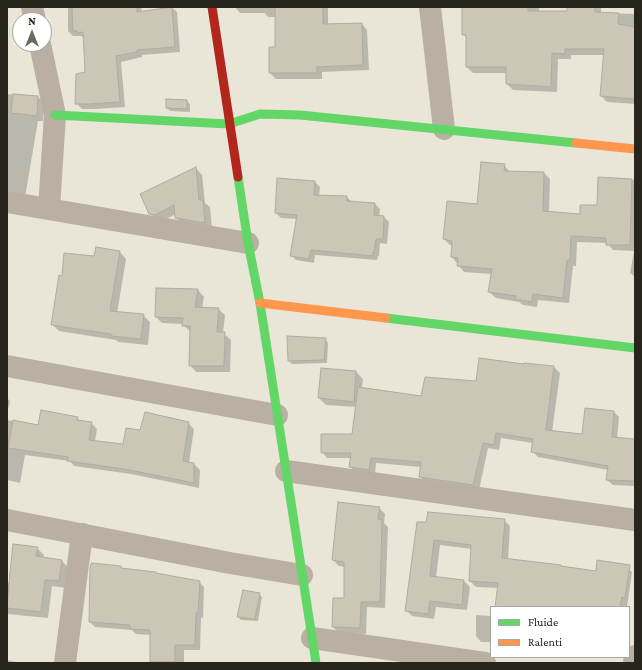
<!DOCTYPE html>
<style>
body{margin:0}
#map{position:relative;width:642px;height:670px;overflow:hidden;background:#e9e6d8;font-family:"Crimson Pro",serif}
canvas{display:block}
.frame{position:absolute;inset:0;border:8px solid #28261c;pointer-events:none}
.legend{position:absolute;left:490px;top:606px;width:140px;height:52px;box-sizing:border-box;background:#fff;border:1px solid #a9a8a4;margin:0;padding:5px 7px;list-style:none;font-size:12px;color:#28261c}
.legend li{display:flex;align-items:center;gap:8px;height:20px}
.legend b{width:20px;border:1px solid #a9a8a4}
.north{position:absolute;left:12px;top:12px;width:40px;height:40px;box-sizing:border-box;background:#fff;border:1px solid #a9a8a4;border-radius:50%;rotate:0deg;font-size:11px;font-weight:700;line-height:16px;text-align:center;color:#28261c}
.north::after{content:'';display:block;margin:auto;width:14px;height:18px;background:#6c695e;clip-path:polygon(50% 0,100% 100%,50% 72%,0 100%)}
</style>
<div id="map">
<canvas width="642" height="670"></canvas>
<div class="frame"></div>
<ul class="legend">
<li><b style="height:5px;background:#63d668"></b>Fluide</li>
<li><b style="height:5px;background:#ff974d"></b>Ralenti</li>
</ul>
<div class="north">N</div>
</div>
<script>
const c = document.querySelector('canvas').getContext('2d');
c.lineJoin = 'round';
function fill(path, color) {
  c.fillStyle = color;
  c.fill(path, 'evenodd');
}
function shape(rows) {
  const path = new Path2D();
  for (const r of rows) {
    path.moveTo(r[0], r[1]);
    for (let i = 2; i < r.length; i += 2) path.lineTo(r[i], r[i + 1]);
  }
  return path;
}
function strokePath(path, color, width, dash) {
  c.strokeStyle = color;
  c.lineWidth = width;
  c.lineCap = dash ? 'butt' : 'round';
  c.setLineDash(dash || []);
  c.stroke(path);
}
const shadow = shape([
 [68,7,141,7,142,12,171,7,177,12,180,52,142,55,142,57,121,62,125,107,95,109,82,109,76,103,86,72,84,38,81,36,73,36,68,31],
 [235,7,328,7,328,25,362,24,367,30,369,70,322,72,322,79,276,79,270,73,270,48,276,48,276,17,268,17,265,13,240,13],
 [463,7,539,7,539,12,568,12,568,7,601,7,601,13,635,14,635,104,607,102,601,96,604,55,571,55,571,59,558,59,557,92,513,90,507,84,507,73,473,73,467,67,467,38,463,34],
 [7,44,8,45,7,75],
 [7,94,38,97,44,103,44,106,43,121,38,121,25,197,7,197],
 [187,101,190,104,190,112,170,111,167,108],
 [504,165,510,172,544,173,550,179,549,213,581,215,598,206,599,178,635,180,635,277,630,273,634,251,613,250,607,243,577,242,576,266,573,266,569,303,538,300,537,307,523,305,519,302,496,298,489,292,492,274,464,272,452,257,453,245,450,245,444,239,478,205],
 [196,168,202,175,205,203,210,207,212,229,183,224,176,218,176,214,162,221,157,220,150,213],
 [315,182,320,187,319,196,347,197,352,202,375,204,380,209,379,217,384,217,389,222,387,244,380,243,379,256,378,256,377,260,315,255,314,263,296,260,291,255,297,219,281,218,276,213],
 [97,248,120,252,126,259,117,313,143,315,150,322,148,345,118,342,116,340,59,331,53,325,63,277,95,257],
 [157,289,198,290,204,297,202,308,218,309,225,315,223,333,231,340,230,372,196,372,190,365,191,332,183,325,183,324,162,323,156,317],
 [288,337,325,339,328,343,327,363,292,364,289,361],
 [525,364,554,367,560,373,552,432,583,435,614,412,619,417,617,439,635,440,635,486,613,485,607,480,608,470,538,457,532,451,533,443,501,438,499,450,488,448,479,490,426,482,420,477,421,467,376,463,375,475,356,472,350,467,351,458,327,458,322,452,353,435,357,407,326,405,319,398,322,369,356,372,363,379,362,388,422,397,477,382,525,365],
 [7,398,10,401,7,414],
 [77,418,81,422,91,423,97,429,95,441,124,445,141,431,188,423,194,429,189,463,194,464,200,470,199,488,131,474,74,466,70,461,25,455,20,483,7,480,7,420,39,426],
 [379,508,385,514,384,523,388,527,385,608,367,607,366,634,339,633,333,627,345,599,345,567,339,566,333,560],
 [504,520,510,526,508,560,561,566,562,567,597,572,626,566,632,572,627,607,496,607,499,588,476,587,470,581,472,549,440,545,436,578,464,581,470,587,467,610,436,607,434,619,412,616,406,610,418,523],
 [14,545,37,548,44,555,43,558,62,561,68,567,66,588,52,586,48,618,7,614,7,583,9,583],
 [121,567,124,570,199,582,204,587,203,618,201,617,200,650,184,650,184,663,151,663,151,635,136,634,132,630,95,627,90,622],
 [259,594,262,597,258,621,241,620,238,617],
 [476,615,491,616,491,642,481,642,476,636],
 [7,660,20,663,7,663]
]);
const building = shape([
 [72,7,137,7,137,12,172,7,175,47,137,50,137,52,116,56,120,102,89,104,75,104,76,74,85,72,83,32,77,33,77,31,73,31,72,7],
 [275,7,323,7,323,24,362,23,363,65,317,67,317,73,269,73,269,47,275,47,275,7],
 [462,7,528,7,528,11,567,11,567,7,595,7,595,12,619,13,618,24,635,27,635,88,634,99,600,96,604,49,565,49,565,54,552,53,551,87,506,84,506,67,466,67,466,35,462,35,462,7],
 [13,94,38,96,37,116,11,113,13,94],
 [166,99,187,100,187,109,166,108,166,99],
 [481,162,505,164,504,171,544,172,543,211,580,214,580,205,597,205,598,177,632,179,630,245,606,245,606,238,571,236,570,260,567,260,563,298,533,294,532,302,515,299,516,296,488,292,492,269,457,266,458,258,451,257,452,241,443,239,447,201,477,204,481,162],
 [196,167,199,200,203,200,205,223,175,218,174,205,155,215,149,214,140,194,196,167],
 [277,178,315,181,314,195,347,196,347,201,375,203,374,215,384,216,383,239,376,239,374,252,373,252,373,256,311,250,309,259,290,256,297,215,275,213,277,178],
 [96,247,120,251,110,311,144,314,141,339,111,336,111,334,51,325,59,275,62,276,64,253,94,256,96,247],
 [156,288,198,289,195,307,219,308,217,332,225,332,224,366,189,366,190,326,182,326,183,318,155,317,156,288],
 [287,336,326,338,324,360,288,361,287,336],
 [479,358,524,364,524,363,554,366,546,430,582,434,585,408,614,411,612,437,635,439,635,481,606,480,608,466,531,452,533,439,496,433,494,445,483,443,473,485,419,477,421,462,371,458,369,470,349,467,351,453,321,453,321,434,352,434,358,387,421,396,425,377,476,381,479,358],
 [321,368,356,371,354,402,318,398,321,368],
 [41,410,78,417,77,420,92,422,89,440,123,444,126,428,140,430,145,412,189,422,183,461,194,463,194,483,124,469,67,461,68,457,8,448,13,420,38,425,41,410],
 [338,502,380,507,378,519,382,520,380,602,361,602,360,628,332,627,333,598,344,598,344,562,332,560,338,502],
 [428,512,505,519,502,558,561,565,561,566,596,571,597,560,630,565,625,598,622,597,620,607,495,607,498,583,469,581,471,545,434,540,430,576,464,580,462,605,430,601,428,614,405,611,417,522,426,522,428,512],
 [13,544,38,547,36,556,62,560,59,581,45,580,41,612,7,608,10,572,13,544],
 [92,563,121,566,121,568,156,572,156,573,200,581,198,613,196,613,195,645,175,645,175,662,150,662,150,630,130,629,130,625,89,622,90,568,91,564,92,563],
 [243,590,260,593,255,619,237,617,243,590]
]);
const street = shape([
 [32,7,35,20],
 [430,7,444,129],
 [40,44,55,115,49,209],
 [7,202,248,243],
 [7,366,277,415],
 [286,471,635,520],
 [7,520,230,563,302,575],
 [312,638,485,663],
 [65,663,82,534],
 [634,663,635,656]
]);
const fast = shape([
 [55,115,229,124,260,114,300,115,576,143],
 [238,177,248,243,260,303,316,663],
 [386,318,635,348]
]);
const slow = shape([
 [576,143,635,149],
 [260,303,386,318]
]);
const jam = shape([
 [212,7,238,177]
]);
fill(shadow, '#0003');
fill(building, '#cbc6b5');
strokePath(building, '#aeaba0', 1);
strokePath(street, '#baafa3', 22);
strokePath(fast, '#63d668', 9);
strokePath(slow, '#ff974d', 9);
strokePath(jam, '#b3261e', 9);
</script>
